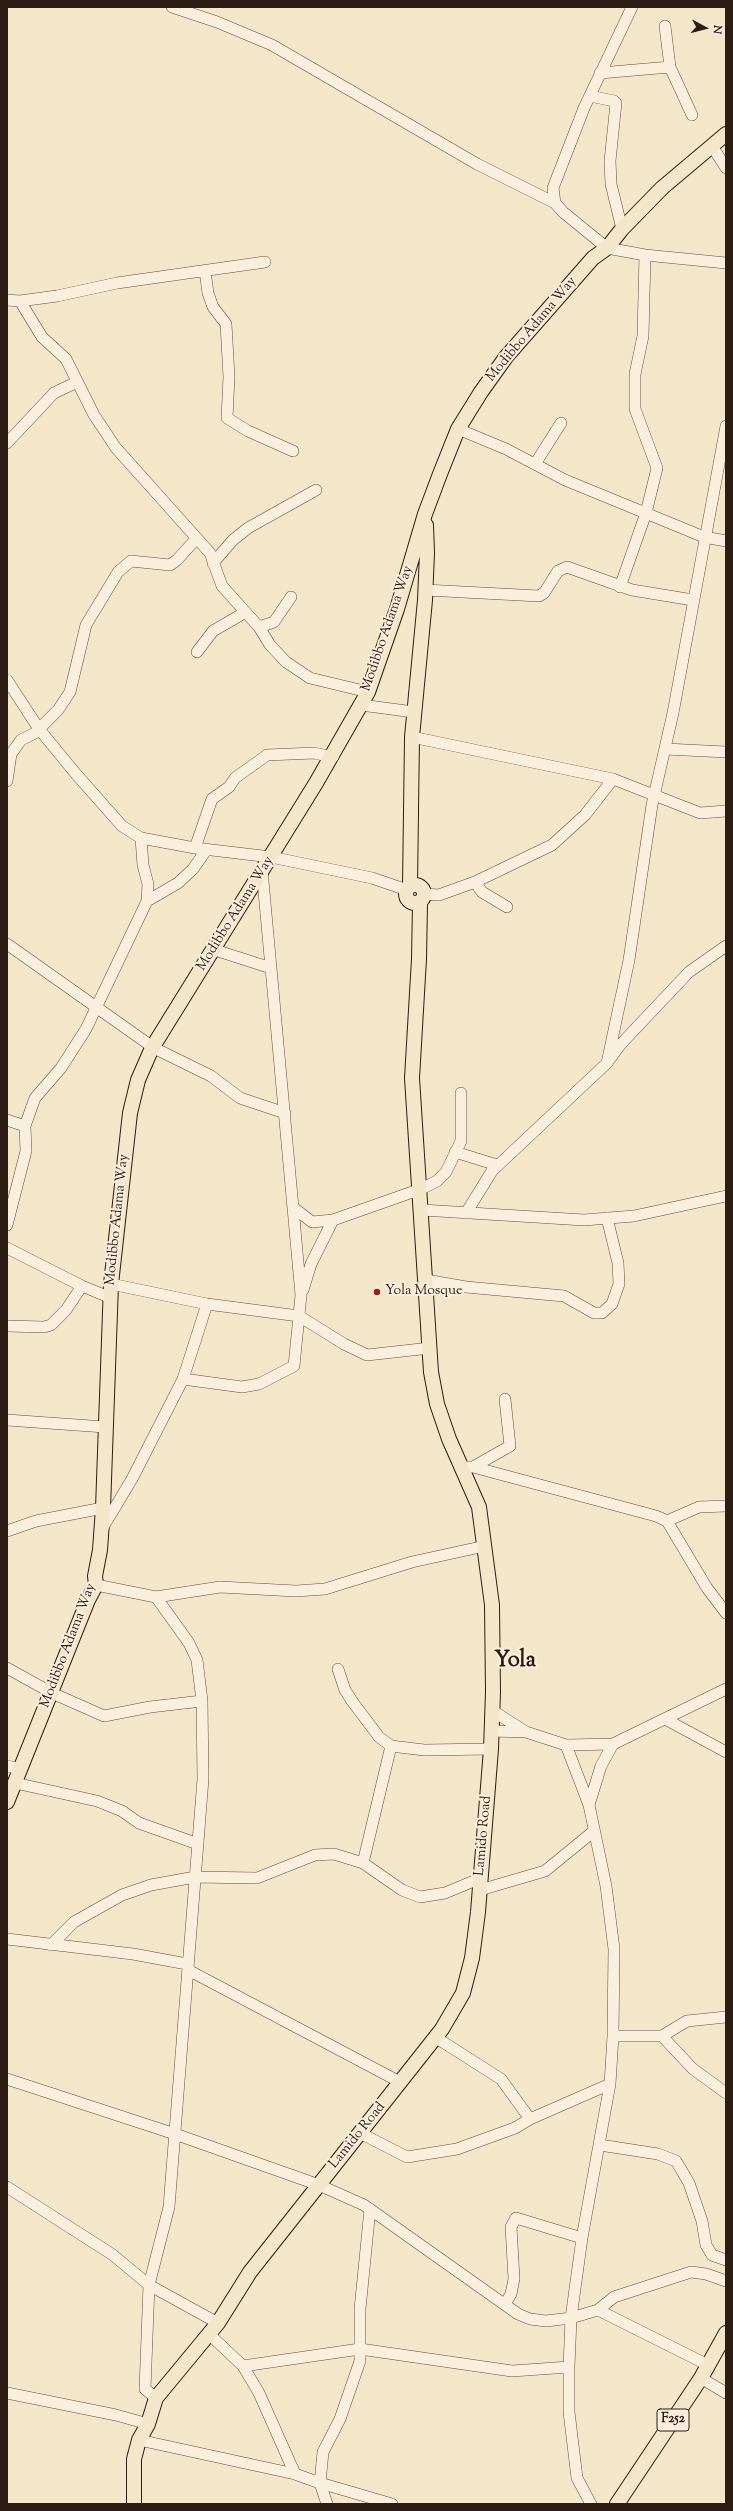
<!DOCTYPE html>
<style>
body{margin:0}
#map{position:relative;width:733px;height:2511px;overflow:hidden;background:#f4e7c9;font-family:"Sorts Mill Goudy",serif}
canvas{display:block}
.frame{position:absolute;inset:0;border:8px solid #2c1c14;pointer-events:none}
.north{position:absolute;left:685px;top:8px;width:40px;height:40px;-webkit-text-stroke:3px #f8efdc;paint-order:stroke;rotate:97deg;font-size:11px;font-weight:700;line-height:16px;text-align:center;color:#2c1c14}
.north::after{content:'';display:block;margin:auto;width:14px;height:18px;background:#2c1c14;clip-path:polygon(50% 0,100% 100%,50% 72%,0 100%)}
</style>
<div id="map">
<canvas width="733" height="2511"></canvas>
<div class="frame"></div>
<div class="north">N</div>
</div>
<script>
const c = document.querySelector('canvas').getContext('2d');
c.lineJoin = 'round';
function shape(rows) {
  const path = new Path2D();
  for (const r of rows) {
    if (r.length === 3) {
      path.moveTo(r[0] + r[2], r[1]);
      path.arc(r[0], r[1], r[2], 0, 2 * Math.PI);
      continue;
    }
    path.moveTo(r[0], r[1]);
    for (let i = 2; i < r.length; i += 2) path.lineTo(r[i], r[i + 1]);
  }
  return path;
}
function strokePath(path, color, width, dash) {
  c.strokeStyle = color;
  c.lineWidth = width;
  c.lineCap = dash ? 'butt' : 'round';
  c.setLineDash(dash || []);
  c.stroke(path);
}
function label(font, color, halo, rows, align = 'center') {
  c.font = font + ' "Sorts Mill Goudy",serif';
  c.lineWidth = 4;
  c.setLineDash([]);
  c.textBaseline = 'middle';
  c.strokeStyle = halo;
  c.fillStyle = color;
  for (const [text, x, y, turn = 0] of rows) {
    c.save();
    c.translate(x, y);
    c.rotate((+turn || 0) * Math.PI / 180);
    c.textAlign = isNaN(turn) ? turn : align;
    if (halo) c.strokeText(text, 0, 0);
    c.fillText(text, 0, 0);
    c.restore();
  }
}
const minor = shape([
 [172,7,217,22,272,45,477,164,555,203],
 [632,7,584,108,553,188,555,203,563,212,607,248,645,255,726,263],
 [665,26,670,67,692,115],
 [600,73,670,67],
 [590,96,614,101,616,103,610,161,611,184,622,229],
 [712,146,726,168],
 [205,271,208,293,213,307,226,324,229,377,227,418,248,431,293,451],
 [7,300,20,301,57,296,117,283,265,262],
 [20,301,42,337,66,359,94,415,116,448,210,553,222,586,259,627,270,645,286,662,310,678,368,692],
 [458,429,506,449,565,480,704,537,726,541],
 [7,443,54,393,77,382],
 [535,464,561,423],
 [213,563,233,540,248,528,316,490],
 [620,587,646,513,657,468,635,409,635,374,643,336,645,255],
 [425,590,539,596,544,593,558,571,567,567,632,590,693,600],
 [259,627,274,622,291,597],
 [197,652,213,631,244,613],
 [7,680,39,729,76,774,122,826,141,838,195,848,271,857,372,878,407,890],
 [361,705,414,712],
 [412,737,613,779,700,813,726,811],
 [665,749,726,752],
 [7,781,11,754,21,740,35,733,58,710,70,692,86,625,118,572,131,561,170,565,177,560,196,539],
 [195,848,212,799,229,787,235,778,267,755,314,753,333,757],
 [475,882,482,892,507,907],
 [424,894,439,895,475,882,552,845,585,815,613,779],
 [147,901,178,883,193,869,207,849],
 [7,944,154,1048,211,1076,240,1098,285,1113],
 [215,950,271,968],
 [607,1063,629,960,652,805,673,713,726,426],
 [7,1120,25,1126],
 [455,1152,497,1165],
 [294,1208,312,1222,333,1220,421,1189,437,1181,446,1172,461,1141,461,1093],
 [422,1210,584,1220,634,1216,726,1196],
 [466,1213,492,1171,607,1063,620,1045,689,972,726,946],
 [7,1225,26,1151,25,1126,35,1098,61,1068,86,1029,147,901,148,884,143,865,141,838],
 [7,1248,82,1286,111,1298],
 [426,1280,466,1287,564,1296,594,1313,602,1313,612,1304,619,1284,618,1263,607,1218],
 [111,1284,207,1304,299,1316,344,1344,367,1355,430,1348],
 [303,1290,311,1264,333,1220],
 [7,1326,44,1327,51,1325,66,1310,82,1286],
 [183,1379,242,1387,259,1384,294,1366,301,1295,262,870],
 [7,1420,105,1427],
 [461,1467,473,1467,656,1516,667,1521,707,1588,726,1613],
 [473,1467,510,1446,505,1399],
 [667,1521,699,1507,726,1506],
 [102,1529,132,1479,183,1379,207,1304],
 [7,1531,36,1521,103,1508],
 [96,1585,156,1597,220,1587,296,1591,325,1589,412,1562,485,1546],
 [156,1597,189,1643,197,1660,202,1701,203,1779,169,2207,149,2285,145,2389,156,2398],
 [7,1668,52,1693,104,1716,150,1707,202,1701],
 [338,1669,345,1690,352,1701,379,1737,391,1746,424,1750,491,1749],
 [493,1711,526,1732],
 [665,1719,726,1752],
 [491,1731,526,1732,566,1745,589,1805,606,1886,614,1949,613,2036,610,2084,582,2238,571,2318,569,2367,569,2412,577,2478,591,2504],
 [566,1745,613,1744,726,1689],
 [7,1766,21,1769],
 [15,1783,97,1801,122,1811,139,1823,198,1844],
 [589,1805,601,1766,613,1744],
 [363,1863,391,1746],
 [480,1890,545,1871,594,1831],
 [7,1939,133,1954,187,1964,190,1971,400,2082],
 [51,1945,74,1922,122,1895,151,1885,195,1877,257,1878,315,1855,334,1854,363,1863,402,1890,420,1897,445,1893,481,1878],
 [613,2036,662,2036,687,2021,726,2017],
 [662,2036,693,2069,726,2093],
 [435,2037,501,2079,530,2119],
 [7,2079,175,2134,319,2185,364,2205,518,2314,530,2319,546,2321,571,2318,598,2310,614,2297,691,2272,706,2274,726,2281],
 [360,2133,407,2157,457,2149,515,2128,530,2119,610,2084],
 [600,2145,658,2154,676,2161,689,2183,702,2221,706,2245,712,2255,726,2260],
 [7,2187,113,2255,149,2285,218,2323],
 [370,2209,360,2309,360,2361,340,2419,323,2452,320,2483,392,2504],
 [505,2304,511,2294,514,2279,511,2227,516,2218,582,2238],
 [598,2310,708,2365],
 [209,2334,243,2366,259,2393,295,2474],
 [243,2366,360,2349,512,2371,569,2367],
 [701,2378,726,2393],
 [7,2393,116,2415,148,2424],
 [139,2440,295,2474,320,2483,327,2504]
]);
const major = shape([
 [415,894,9],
 [410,886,412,737,425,600,427,553,426,525],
 [7,1802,88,1600,96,1585,95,1576,100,1550,103,1508,111,1284,130,1113,138,1080,152,1048,316,783,368,692,397,609,425,514,440,474,458,429,481,392,506,357,593,258,607,248,622,229,662,188,726,134],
 [134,2504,134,2459,139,2440,148,2424,156,2398,218,2323,250,2272,442,2029,463,1993,472,1958,478,1912,491,1749,493,1692,492,1605,479,1507,449,1439,437,1404,431,1372,412,1078,419,959,420,903],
 [617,2504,701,2378,726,2333]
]);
const markers = [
 [377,1292,4,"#8f2418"]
];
const shields = [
 [673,2420,32]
];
const shieldNames = [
 ["F252",673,2420]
];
const streetNames = [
 ["Modibbo Adama Way",532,330,-50],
 ["Modibbo Adama Way",388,629,-71],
 ["Modibbo Adama Way",236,914,-58],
 ["Modibbo Adama Way",118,1220,-84],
 ["Modibbo Adama Way",69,1646,-69],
 ["Lamido Road",484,1836,-85],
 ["Lamido Road",358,2136,-51]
];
const poiNames = [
 ["Yola Mosque",385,1292]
];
const townNames = [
 ["Yola",515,1662]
];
strokePath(minor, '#5e4f41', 12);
strokePath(major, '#2c1c14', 16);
strokePath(minor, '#f8efdc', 11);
strokePath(major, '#f4e7c9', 14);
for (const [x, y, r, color] of markers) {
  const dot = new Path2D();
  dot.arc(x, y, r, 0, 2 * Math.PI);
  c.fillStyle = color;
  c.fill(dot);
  strokePath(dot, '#f8efdc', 1.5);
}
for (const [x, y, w] of shields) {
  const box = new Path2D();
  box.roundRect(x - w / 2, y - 11, w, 22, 3);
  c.fillStyle = '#f8efdc';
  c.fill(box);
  strokePath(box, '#2c1c14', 1);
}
label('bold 13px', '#2c1c14', null, shieldNames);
label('14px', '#2c1c14', '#f8efdc', streetNames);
label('14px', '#2c1c14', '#f8efdc', poiNames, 'left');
label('bold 22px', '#2c1c14', '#f8efdc', townNames);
</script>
